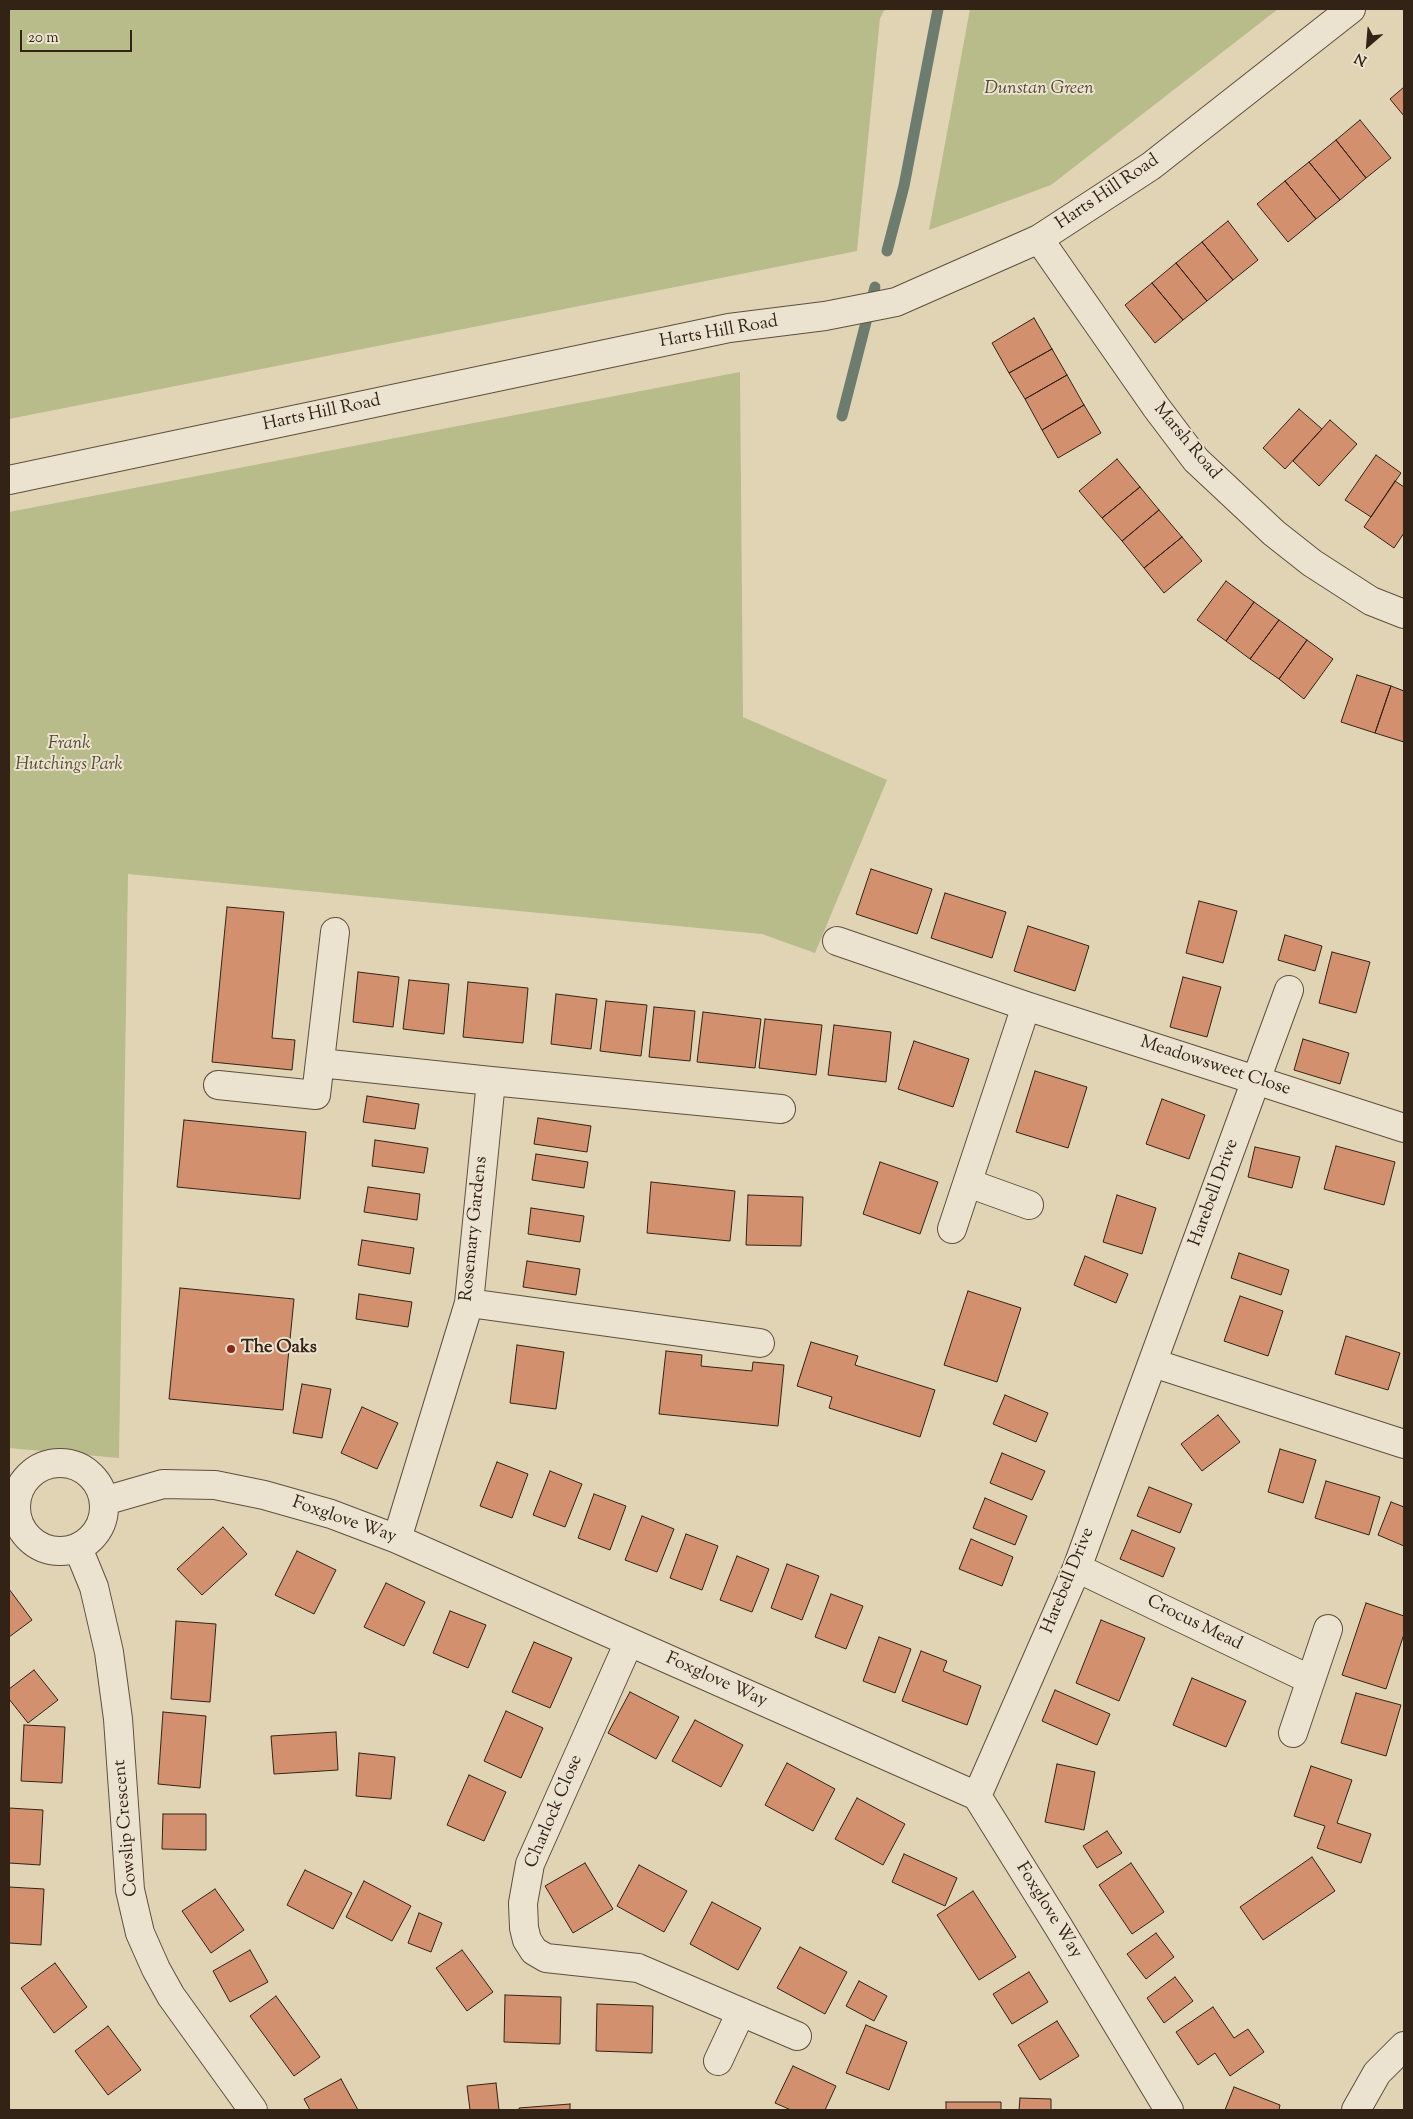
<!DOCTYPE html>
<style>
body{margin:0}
#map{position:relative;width:1413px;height:2119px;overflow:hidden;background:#e0d4b5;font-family:"Sorts Mill Goudy",serif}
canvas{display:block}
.frame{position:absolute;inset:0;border:10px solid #332316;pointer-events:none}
.north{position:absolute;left:1343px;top:20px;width:50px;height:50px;-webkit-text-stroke:4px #ebe3cf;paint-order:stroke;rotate:207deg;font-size:14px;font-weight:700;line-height:20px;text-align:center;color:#332316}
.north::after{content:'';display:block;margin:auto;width:18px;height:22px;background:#332316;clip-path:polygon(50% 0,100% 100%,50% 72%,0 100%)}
.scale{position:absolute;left:20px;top:30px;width:112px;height:22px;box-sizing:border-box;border:2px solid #332316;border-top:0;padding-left:6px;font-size:15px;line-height:18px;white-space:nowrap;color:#332316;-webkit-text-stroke:4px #ebe3cf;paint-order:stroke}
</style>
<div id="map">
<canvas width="1413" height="2119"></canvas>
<div class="frame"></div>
<div class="north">N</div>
<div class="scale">20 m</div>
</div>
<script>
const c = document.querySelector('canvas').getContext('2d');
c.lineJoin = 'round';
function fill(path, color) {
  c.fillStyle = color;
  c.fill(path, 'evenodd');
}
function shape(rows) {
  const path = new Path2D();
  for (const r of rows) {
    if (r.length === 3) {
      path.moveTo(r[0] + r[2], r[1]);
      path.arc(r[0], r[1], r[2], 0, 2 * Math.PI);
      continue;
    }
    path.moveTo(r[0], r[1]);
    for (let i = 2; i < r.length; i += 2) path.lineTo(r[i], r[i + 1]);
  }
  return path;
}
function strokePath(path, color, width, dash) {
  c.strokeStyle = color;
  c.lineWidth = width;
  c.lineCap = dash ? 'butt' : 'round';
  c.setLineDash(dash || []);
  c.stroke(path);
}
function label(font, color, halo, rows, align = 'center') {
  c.font = font + ' "Sorts Mill Goudy",serif';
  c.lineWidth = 4;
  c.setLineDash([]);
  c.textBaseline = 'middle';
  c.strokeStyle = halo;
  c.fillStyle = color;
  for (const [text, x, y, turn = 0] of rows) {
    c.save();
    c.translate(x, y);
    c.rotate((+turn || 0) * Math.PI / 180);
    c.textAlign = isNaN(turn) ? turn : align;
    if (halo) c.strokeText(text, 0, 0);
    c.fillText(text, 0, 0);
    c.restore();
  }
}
const green = shape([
 [9,9,885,9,880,18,857,251,9,419],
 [970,9,1278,9,1051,185,929,230],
 [740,372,743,717,887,780,815,953,762,934,128,874,119,1458,9,1448,9,512]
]);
const stream = shape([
 [887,251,904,186,938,9],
 [842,416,875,287]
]);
const building = shape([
 [1404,87,1404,116,1390,99,1404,87],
 [1360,120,1391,158,1366,178,1336,140,1360,120],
 [1336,140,1366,178,1340,200,1309,162,1336,140],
 [1309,162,1340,200,1316,219,1285,181,1309,162],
 [1285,181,1316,219,1288,242,1257,204,1285,181],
 [1228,221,1258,260,1233,280,1202,242,1228,221],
 [1202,242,1233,280,1207,301,1176,263,1202,242],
 [1176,263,1207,301,1183,320,1152,283,1176,263],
 [1152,283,1183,320,1155,343,1125,305,1152,283],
 [1034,318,1052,349,1009,373,992,343,1034,318],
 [1052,349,1067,375,1025,399,1009,373,1052,349],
 [1067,375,1084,405,1042,430,1025,399,1067,375],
 [1084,405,1101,433,1058,458,1042,430,1084,405],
 [1299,409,1322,429,1285,469,1263,448,1299,409],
 [1330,420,1357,444,1319,486,1293,461,1330,420],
 [1376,455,1401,473,1371,517,1345,500,1376,455],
 [1117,459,1140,487,1102,518,1079,491,1117,459],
 [1395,481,1404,487,1404,533,1394,548,1364,527,1395,481],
 [1140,487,1159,510,1122,541,1102,518,1140,487],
 [1159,510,1182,537,1144,568,1122,541,1159,510],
 [1182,537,1202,561,1164,593,1144,568,1182,537],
 [1226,581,1254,602,1226,641,1197,620,1226,581],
 [1254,602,1279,620,1250,659,1226,641,1254,602],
 [1279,620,1307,640,1279,679,1250,659,1279,620],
 [1307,640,1333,659,1304,699,1279,679,1307,640],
 [1357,675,1391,686,1375,733,1341,722,1357,675],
 [1391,686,1404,691,1404,742,1375,733,1391,686],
 [871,869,932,889,917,934,856,914,871,869],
 [945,893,1006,912,992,958,931,938,945,893],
 [1199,901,1237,911,1223,963,1186,953,1199,901],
 [227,907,284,912,272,1038,295,1040,292,1070,212,1062,227,907],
 [1028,926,1089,946,1075,991,1014,971,1028,926],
 [1285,935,1322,946,1315,971,1278,960,1285,935],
 [1332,952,1370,962,1356,1013,1319,1003,1332,952],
 [358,972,399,977,393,1027,353,1022,358,972],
 [1183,977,1221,987,1207,1037,1170,1027,1183,977],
 [409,980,449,984,444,1034,403,1029,409,980],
 [468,982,528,988,523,1043,463,1037,468,982],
 [556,994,597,999,591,1049,551,1044,556,994],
 [606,1001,647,1005,641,1056,600,1051,606,1001],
 [654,1007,695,1011,690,1061,649,1057,654,1007],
 [703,1012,761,1019,755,1068,697,1062,703,1012],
 [765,1019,822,1025,816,1075,759,1068,765,1019],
 [834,1025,891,1032,886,1082,828,1075,834,1025],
 [1303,1039,1349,1053,1340,1084,1294,1070,1303,1039],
 [914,1041,969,1059,953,1107,898,1089,914,1041],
 [1035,1071,1087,1087,1068,1148,1016,1132,1035,1071],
 [367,1096,419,1104,415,1129,363,1122,367,1096],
 [1162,1099,1205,1115,1189,1159,1146,1144,1162,1099],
 [538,1118,591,1126,587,1152,534,1144,538,1118],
 [184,1120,306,1132,300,1199,177,1187,184,1120],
 [375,1140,428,1148,424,1173,372,1166,375,1140],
 [1336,1146,1395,1162,1384,1205,1324,1189,1336,1146],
 [1255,1147,1300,1157,1292,1188,1248,1177,1255,1147],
 [536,1154,588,1162,584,1188,532,1180,536,1154],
 [880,1162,938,1182,920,1234,863,1214,880,1162],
 [651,1182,735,1191,730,1241,647,1233,651,1182],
 [368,1187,420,1194,417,1220,364,1212,368,1187],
 [748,1195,803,1197,801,1246,746,1245,748,1195],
 [1117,1195,1156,1208,1142,1254,1103,1242,1117,1195],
 [531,1208,584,1216,580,1242,528,1234,531,1208],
 [362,1240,414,1248,410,1274,358,1265,362,1240],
 [1239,1253,1289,1270,1281,1295,1231,1278,1239,1253],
 [1085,1256,1128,1274,1116,1303,1074,1285,1085,1256],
 [527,1261,580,1269,576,1295,523,1287,527,1261],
 [180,1288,294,1299,283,1410,169,1399,180,1288],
 [968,1291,1021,1308,997,1382,944,1365,968,1291],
 [359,1294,412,1302,408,1327,356,1319,359,1294],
 [1240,1296,1283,1311,1268,1356,1224,1341,1240,1296],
 [1346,1336,1400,1353,1388,1390,1335,1374,1346,1336],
 [811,1342,858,1356,855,1365,935,1390,920,1437,829,1408,832,1397,797,1386,811,1342],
 [517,1345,564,1352,556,1409,510,1403,517,1345],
 [666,1351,702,1355,701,1366,752,1371,753,1362,784,1365,778,1426,659,1414,666,1351],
 [302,1384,331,1389,322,1438,293,1433,302,1384],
 [1005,1395,1048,1413,1036,1442,993,1424,1005,1395],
 [362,1407,398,1423,377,1469,341,1453,362,1407],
 [1218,1415,1240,1442,1202,1471,1181,1444,1218,1415],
 [1280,1449,1316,1460,1303,1503,1268,1492,1280,1449],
 [1002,1453,1045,1471,1032,1500,990,1483,1002,1453],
 [497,1462,528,1474,512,1518,480,1506,497,1462],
 [550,1471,582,1484,565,1527,533,1515,550,1471],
 [1326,1481,1380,1497,1369,1535,1315,1518,1326,1481],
 [1149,1487,1192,1504,1180,1533,1137,1516,1149,1487],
 [594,1494,626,1506,610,1550,578,1538,594,1494],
 [985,1498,1027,1516,1015,1545,973,1528,985,1498],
 [1391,1502,1404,1507,1404,1546,1378,1535,1391,1502],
 [642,1516,674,1529,657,1572,625,1560,642,1516],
 [223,1527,247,1554,202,1595,177,1569,223,1527],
 [1132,1530,1175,1548,1163,1577,1120,1559,1132,1530],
 [686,1534,718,1546,702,1590,670,1578,686,1534],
 [971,1539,1013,1557,1002,1586,959,1569,971,1539],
 [297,1551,336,1570,314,1614,275,1595,297,1551],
 [737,1556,769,1569,752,1612,720,1600,737,1556],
 [787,1564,819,1576,802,1620,771,1608,787,1564],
 [386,1583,425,1602,404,1646,364,1627,386,1583],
 [9,1589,32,1620,9,1637,9,1589],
 [831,1594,863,1606,846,1649,815,1637,831,1594],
 [1366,1603,1404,1616,1404,1634,1386,1689,1342,1675,1366,1603],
 [450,1611,486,1625,468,1668,433,1653,450,1611],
 [1101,1620,1145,1638,1119,1701,1076,1683,1101,1620],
 [176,1621,216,1624,210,1702,171,1699,176,1621],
 [879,1637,911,1649,895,1693,863,1681,879,1637],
 [534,1642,572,1658,550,1708,512,1692,534,1642],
 [921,1651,947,1661,943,1671,981,1686,967,1725,902,1701,921,1651],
 [34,1670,58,1700,28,1723,9,1699,9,1689,34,1670],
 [1192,1678,1246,1701,1226,1747,1173,1725,1192,1678],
 [1055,1690,1110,1714,1097,1745,1042,1721,1055,1690],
 [630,1692,679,1717,656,1759,608,1733,630,1692],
 [1356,1693,1401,1705,1386,1756,1341,1743,1356,1693],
 [506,1711,543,1728,521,1778,484,1761,506,1711],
 [163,1712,206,1716,200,1788,158,1784,163,1712],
 [695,1720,743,1745,721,1787,672,1761,695,1720],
 [24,1725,65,1727,62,1783,21,1781,24,1725],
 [336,1732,338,1770,274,1774,271,1736,336,1732],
 [359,1753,395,1757,391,1799,356,1796,359,1753],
 [787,1763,835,1789,813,1831,765,1805,787,1763],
 [1057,1764,1095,1772,1084,1830,1045,1822,1057,1764],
 [1311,1766,1352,1780,1337,1823,1371,1834,1361,1863,1317,1848,1325,1826,1294,1816,1311,1766],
 [469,1775,506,1792,484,1841,447,1825,469,1775],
 [857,1798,905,1824,883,1865,835,1839,857,1798],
 [9,1808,43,1810,40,1865,9,1863,9,1808],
 [163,1814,206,1814,206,1850,162,1849,163,1814],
 [1107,1831,1122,1853,1097,1868,1083,1846,1107,1831],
 [904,1854,957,1878,945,1906,892,1882,904,1854],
 [1312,1857,1335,1891,1263,1940,1240,1907,1312,1857],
 [585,1863,613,1909,573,1933,545,1886,585,1863],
 [1131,1863,1164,1912,1132,1934,1099,1885,1131,1863],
 [639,1865,687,1891,664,1932,617,1906,639,1865],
 [305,1870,352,1893,333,1929,287,1905,305,1870],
 [364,1881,411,1906,392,1941,346,1917,364,1881],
 [9,1887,44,1889,41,1945,9,1943,9,1887],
 [215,1889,244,1930,211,1953,182,1911,215,1889],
 [973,1891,1016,1957,979,1980,937,1915,973,1891],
 [712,1902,761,1928,738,1970,690,1944,712,1902],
 [419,1913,442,1923,431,1952,408,1943,419,1913],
 [1156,1933,1174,1957,1146,1979,1127,1954,1156,1933],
 [800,1947,847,1972,825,2014,777,1988,800,1947],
 [250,1950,268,1982,230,2002,213,1971,250,1950],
 [462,1950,493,1992,467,2011,436,1968,462,1950],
 [55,1963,87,2007,54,2033,21,1988,55,1963],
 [1029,1972,1048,2002,1012,2024,993,1994,1029,1972],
 [1175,1977,1193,2001,1164,2023,1147,1998,1175,1977],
 [859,1981,887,1996,874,2021,846,2006,859,1981],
 [505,1995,561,1997,560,2044,504,2042,505,1995],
 [276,1996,320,2057,294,2076,250,2016,276,1996],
 [597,2004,653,2006,652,2053,596,2051,597,2004],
 [1213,2007,1234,2038,1248,2029,1264,2052,1230,2076,1215,2053,1198,2065,1176,2032,1213,2007],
 [1057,2021,1079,2056,1040,2080,1018,2045,1057,2021],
 [866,2025,907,2042,889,2090,846,2073,866,2025],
 [108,2026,141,2070,108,2095,75,2051,108,2026],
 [793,2066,836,2086,825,2110,791,2110,775,2103,793,2066],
 [341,2079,358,2110,310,2110,304,2099,341,2079],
 [496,2083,499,2110,470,2110,467,2086,496,2083],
 [1234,2087,1280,2105,1279,2110,1225,2110,1234,2087],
 [1020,2098,1051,2099,1051,2110,1019,2110,1020,2098],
 [946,2102,1001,2102,1001,2110,946,2110,946,2102],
 [570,2104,570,2110,519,2110,519,2108,570,2104]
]);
const minor = shape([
 [1039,239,1156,407,1196,460,1274,533,1312,563,1371,601,1404,614],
 [837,941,1026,1006,1404,1128],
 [320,1063,491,1081,469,1303,397,1539],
 [491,1081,781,1109],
 [218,1085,316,1095,335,932],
 [968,1183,1029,1205],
 [952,1229,1026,1006],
 [469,1303,760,1343],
 [1153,1363,1404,1444],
 [60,1507,44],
 [104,1501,163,1484,215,1485,264,1495,331,1514,397,1539,977,1796,1058,1926,1169,2110],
 [78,1548,94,1587,109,1652,118,1719,130,1890,140,1933,156,1969,171,1996,253,2110],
 [1077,1568,1311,1680],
 [629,1642,530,1864,523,1903,524,1928,527,1940,534,1951,546,1958,638,1968,797,2036],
 [1293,1733,1328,1629],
 [977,1796,1077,1568,1289,990],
 [718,2061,741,2012],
 [1356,2110,1377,2073,1404,2046]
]);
const tertiary = shape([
 [9,480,729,328,825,316,896,302,1039,239,1151,166,1351,9]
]);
const markers = [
 [231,1349,5,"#8f2418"]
];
const parkNames = [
 ["Dunstan Green",1039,90],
 ["Frank",69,745],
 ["Hutchings Park",69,766]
];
const streetNames = [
 ["Harts Hill Road",1108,193,-34],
 ["Harts Hill Road",719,333,-10],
 ["Harts Hill Road",322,414,-12],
 ["Marsh Road",1186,442,50],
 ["Meadowsweet Close",1215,1067,18],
 ["Harebell Drive",1215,1193,-70],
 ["Rosemary Gardens",475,1229,-84],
 ["Foxglove Way",344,1521,19],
 ["Harebell Drive",1069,1581,-68],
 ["Crocus Mead",1194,1624,26],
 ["Foxglove Way",716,1681,24],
 ["Charlock Close",555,1812,-67],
 ["Cowslip Crescent",127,1828,-95],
 ["Foxglove Way",1048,1911,58]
];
const poiNames = [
 ["The Oaks",241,1349]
];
fill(green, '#b8bb8a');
strokePath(stream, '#6d7c6f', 11);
fill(building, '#d2906e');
strokePath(building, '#332316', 1);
strokePath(minor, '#5e4f3e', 30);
strokePath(tertiary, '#5e4f3e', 30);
strokePath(minor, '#ebe3cf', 28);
strokePath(tertiary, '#ebe3cf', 28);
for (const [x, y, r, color] of markers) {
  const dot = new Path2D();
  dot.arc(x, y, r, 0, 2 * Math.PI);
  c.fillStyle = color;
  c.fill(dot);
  strokePath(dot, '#ebe3cf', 2);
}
label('italic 18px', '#544933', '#ebe3cf', parkNames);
label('18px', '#332316', '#ebe3cf', streetNames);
label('bold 18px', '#332316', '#ebe3cf', poiNames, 'left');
</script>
